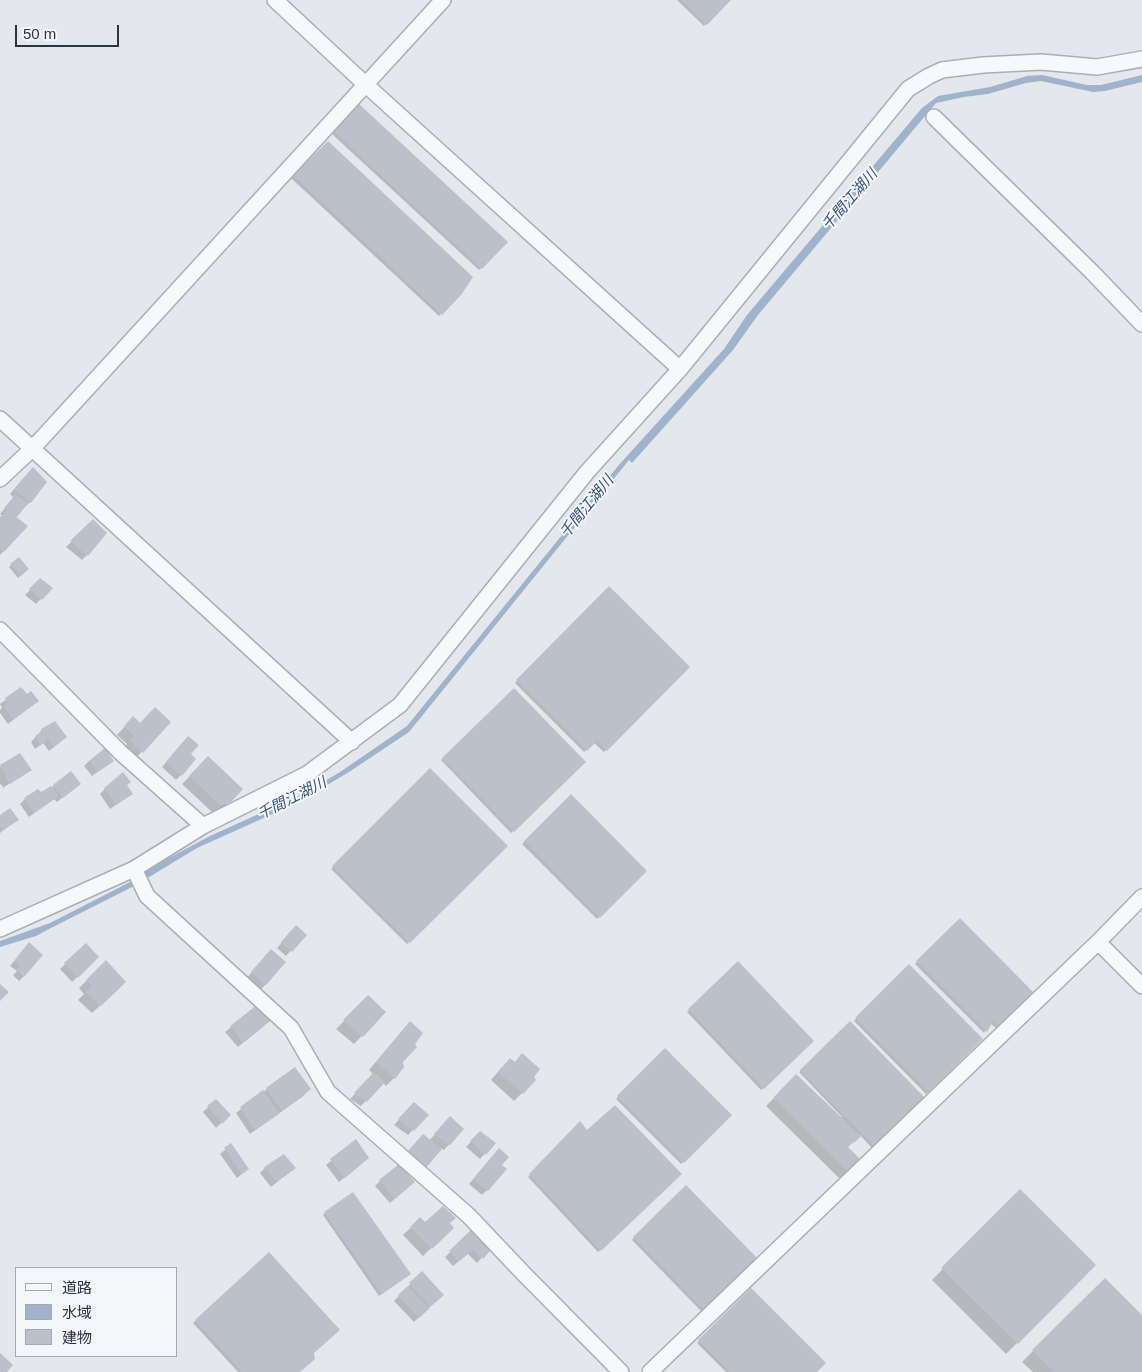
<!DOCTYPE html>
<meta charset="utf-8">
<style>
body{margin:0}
#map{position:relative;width:1142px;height:1372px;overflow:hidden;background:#e4e7ec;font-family:Helvetica,"Noto Sans JP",sans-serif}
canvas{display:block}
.legend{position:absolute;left:15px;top:1267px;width:162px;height:90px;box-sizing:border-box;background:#f4f6f9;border:1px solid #a4a8b1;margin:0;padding:6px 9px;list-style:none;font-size:15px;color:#2b3445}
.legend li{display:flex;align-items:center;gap:10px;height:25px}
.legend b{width:25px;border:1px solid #a4a8b1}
.scale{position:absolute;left:15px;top:25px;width:104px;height:22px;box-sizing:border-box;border:2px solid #2b3445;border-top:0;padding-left:6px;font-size:15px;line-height:18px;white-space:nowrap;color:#2b3445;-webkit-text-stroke:4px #f4f6f9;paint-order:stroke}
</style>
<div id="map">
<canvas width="1142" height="1372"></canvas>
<ul class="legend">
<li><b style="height:6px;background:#f7f8fa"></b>道路</li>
<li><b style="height:14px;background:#9fb4cc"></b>水域</li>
<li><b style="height:14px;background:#bbc0ca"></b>建物</li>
</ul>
<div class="scale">50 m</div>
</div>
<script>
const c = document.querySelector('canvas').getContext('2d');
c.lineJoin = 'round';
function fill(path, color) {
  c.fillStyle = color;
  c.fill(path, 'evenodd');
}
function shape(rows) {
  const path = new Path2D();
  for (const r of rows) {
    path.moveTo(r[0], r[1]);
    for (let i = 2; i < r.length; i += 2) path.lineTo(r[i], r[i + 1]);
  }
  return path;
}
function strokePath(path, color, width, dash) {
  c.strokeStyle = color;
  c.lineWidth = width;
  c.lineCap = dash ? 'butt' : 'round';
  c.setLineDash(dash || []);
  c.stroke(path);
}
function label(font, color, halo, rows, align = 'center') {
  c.font = font + ' Helvetica,"Noto Sans JP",sans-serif';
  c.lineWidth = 4;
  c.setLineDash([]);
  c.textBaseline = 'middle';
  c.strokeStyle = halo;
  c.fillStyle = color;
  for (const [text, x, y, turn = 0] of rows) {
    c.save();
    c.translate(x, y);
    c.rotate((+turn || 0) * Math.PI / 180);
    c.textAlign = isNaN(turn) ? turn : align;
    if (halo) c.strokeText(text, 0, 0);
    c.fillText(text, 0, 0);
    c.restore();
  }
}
const water = shape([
 [1042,75,1087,85,1101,85,1142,75,1142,82,1105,91,1093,92,1041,81,1026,83,988,94,964,97,936,103,758,315,733,350,632,463,629,460,409,732,349,772,297,803,197,848,136,885,51,928,36,936,0,947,0,941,50,923,134,880,148,869,210,836,305,793,340,772,407,726,618,466,724,349,747,315,922,108,938,96,990,87,1027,76]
]);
const shadow = shape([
 [677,0,729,0,704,26],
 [359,106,506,242,479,270,332,134],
 [328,142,460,294,439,316,291,178],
 [28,473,30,502,25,507,24,506,15,517,26,526,0,555,0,519,3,516,0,514,14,498,10,494],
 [93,521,87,555,82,560,66,547],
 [18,558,28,569,18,578,9,567],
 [40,580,51,588,36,604,25,595],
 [609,588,688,667,604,752,594,743,584,752,515,683],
 [21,689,32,705,8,724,0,713,0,710,2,708,0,704],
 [514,690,585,762,511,833,441,760],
 [133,718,140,724,169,722,134,760,123,750,127,744,117,735],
 [42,730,60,742,49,751,43,743,35,749,31,742],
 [183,742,189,755,181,775,176,780,162,767],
 [20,755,31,770,4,787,4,789,1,784,0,785,0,767],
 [89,761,112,761,92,776,84,766],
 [200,766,241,789,221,810,212,812,182,784],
 [430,770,506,846,407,944,331,869],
 [71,772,79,784,57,802,54,799,29,817,20,804,25,799,51,788],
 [126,786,126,798,110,809,100,794,105,789],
 [571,796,645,871,597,919,522,844],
 [0,816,17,820,0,833],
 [960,920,1032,992,996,1028,990,1023,984,1033,915,964],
 [291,932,305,935,286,956,277,948],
 [29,944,24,976,19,981,13,975,17,971,10,966],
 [86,945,98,957,72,982,60,969],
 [266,955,266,984,261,989,247,978],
 [106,962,117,990,92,1013,78,1000,84,994,79,988],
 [738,963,813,1041,761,1090,687,1012],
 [909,966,981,1039,926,1094,854,1021],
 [368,997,385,1012,354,1044,336,1029],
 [257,1007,264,1026,238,1047,225,1032],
 [850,1023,923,1098,872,1148,860,1135,847,1148,864,1165,841,1180,766,1106,796,1076,841,1119,842,1117,799,1072],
 [402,1031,402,1062,394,1078,386,1086,383,1083,361,1106,350,1099,374,1075,369,1070],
 [665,1050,730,1115,681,1164,616,1099],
 [502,1067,532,1077,535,1080,514,1101,491,1080],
 [267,1089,310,1089,302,1097,250,1134,236,1113],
 [216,1100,229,1115,216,1128,203,1112],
 [414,1103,427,1115,408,1135,394,1125],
 [445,1123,463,1129,444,1150,441,1148,424,1168,429,1141],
 [580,1123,587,1131,680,1174,598,1252,528,1177],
 [480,1132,494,1144,480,1159,466,1147],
 [356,1141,362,1163,339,1182,326,1165],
 [231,1145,248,1169,237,1178,220,1154],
 [494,1155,501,1165,487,1190,482,1195,469,1184],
 [265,1168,289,1172,271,1187,260,1173],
 [380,1181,408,1187,390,1203,375,1186],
 [685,1187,756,1259,702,1312,632,1240],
 [1020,1191,1094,1265,1006,1354,932,1280],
 [325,1213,407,1276,379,1296,323,1215],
 [420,1219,425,1224,449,1224,452,1228,423,1256,403,1235],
 [474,1229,491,1247,477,1263,468,1254,453,1266,445,1257],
 [269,1254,313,1353,299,1372,238,1372,193,1323],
 [422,1272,437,1300,414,1322,394,1301],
 [1105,1279,1142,1317,1142,1372,1033,1372,1022,1362],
 [751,1289,815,1372,726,1372,697,1343]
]);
const building = shape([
 [681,0,731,0,707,25],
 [359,104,508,242,482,269,333,131],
 [328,141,473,277,461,295,442,315,293,175],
 [33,467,47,482,31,503,14,489],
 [15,495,28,503,17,517,11,513,28,526,4,552,0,548,0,517,8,510,4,508],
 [93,519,107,533,88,556,70,541],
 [19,557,29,569,21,576,10,564],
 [40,578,53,588,42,600,29,589],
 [609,586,690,667,607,751,597,741,587,751,516,680],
 [21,687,27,694,31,691,39,701,13,720,3,705,7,703,5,698],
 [514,688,586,762,514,832,442,758],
 [155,707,171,722,143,753,130,741,134,736,124,726,133,716,140,723],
 [55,721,67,737,54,747,48,739,40,746,35,736,43,732,41,729],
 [188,736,199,745,191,754,196,759,182,776,166,762],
 [105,748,114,761,98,772,89,761],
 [20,753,32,770,10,784,0,765],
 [208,756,243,789,231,802,220,805,189,776],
 [430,768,508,846,410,943,332,866],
 [71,771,81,784,63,798,53,785],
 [123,772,131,782,127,785,133,794,116,805,104,788],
 [51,786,59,796,34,813,24,798,38,789,41,792],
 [571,794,647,871,600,918,524,841],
 [10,808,19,820,3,830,0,826,0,815],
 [960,918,1033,992,999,1027,993,1021,987,1032,916,961],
 [296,925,307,935,292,952,281,942],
 [29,942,43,955,24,977,17,969,21,965,14,961],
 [86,943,99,957,78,978,64,963],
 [271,949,286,962,266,985,251,972],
 [106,960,126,982,101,1006,85,992,92,986,86,980],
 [738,961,814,1041,764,1089,688,1009],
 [909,964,983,1039,929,1092,855,1018],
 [0,984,9,992,0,1001],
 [368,995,386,1012,363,1037,343,1020],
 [257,1005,270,1021,243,1043,230,1026],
 [410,1021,423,1033,415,1044,417,1047,403,1062,404,1067,395,1079,376,1062],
 [850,1021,925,1098,875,1147,800,1070],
 [665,1048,732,1115,684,1163,617,1096],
 [522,1053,540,1069,534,1077,536,1080,523,1094,498,1072,510,1058,515,1062],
 [295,1067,311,1089,282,1111,266,1088],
 [374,1072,385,1082,367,1102,354,1093],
 [796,1074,861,1136,855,1142,847,1146,866,1165,849,1173,773,1098],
 [263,1090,279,1114,255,1130,240,1107],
 [216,1099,231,1115,222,1124,207,1106],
 [414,1102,429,1115,414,1131,398,1119],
 [615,1105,682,1174,601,1251,529,1174,580,1121,587,1130],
 [450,1116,464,1129,450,1145,434,1134],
 [480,1131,496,1143,486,1155,470,1141],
 [423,1134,442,1149,425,1169,407,1152],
 [356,1139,369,1158,345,1178,330,1159],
 [231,1143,249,1169,242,1174,224,1148],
 [499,1148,509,1157,502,1165,507,1169,488,1191,473,1179],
 [284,1154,296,1168,277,1182,264,1167],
 [399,1164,415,1182,395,1199,379,1180],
 [686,1185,758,1259,705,1311,633,1237],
 [1020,1189,1096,1265,1018,1344,941,1268],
 [353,1192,411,1274,382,1294,324,1212],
 [443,1206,456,1218,450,1223,454,1228,432,1249,410,1227,420,1217,425,1222],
 [474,1227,493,1247,483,1259,473,1250,458,1261,449,1251],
 [269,1252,340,1330,314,1353,315,1359,300,1372,242,1372,195,1320],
 [422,1271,444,1295,430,1307,409,1283],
 [1105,1278,1142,1315,1142,1372,1054,1372,1032,1350],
 [408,1286,429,1309,419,1318,398,1295],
 [751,1288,826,1363,817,1372,730,1372,698,1340],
 [0,1353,13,1365,7,1372,0,1372]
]);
const street = shape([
 [275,0,365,84,680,369],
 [934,117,1092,272,1142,324],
 [0,419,352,742],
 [0,479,32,449,443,0],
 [0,630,120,752,203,826],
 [134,869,147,896,291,1028,328,1092,469,1216,524,1274,621,1372],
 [0,929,134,869,203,826,307,774,400,705,587,472,680,369,908,89,929,76,942,70,983,65,1041,62,1097,67,1142,59],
 [1098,942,1142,986],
 [650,1372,1098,942,1142,897]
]);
const waterNames = [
 ["千間江湖川",850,200,-49],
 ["千間江湖川",587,507,-51],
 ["千間江湖川",292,799,-27]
];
fill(water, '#9fb4cc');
fill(shadow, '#0003');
fill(building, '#bbc0ca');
strokePath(street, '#a9aeb7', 18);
strokePath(street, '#f7f8fa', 15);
label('italic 15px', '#34527a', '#f4f6f9', waterNames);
</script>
